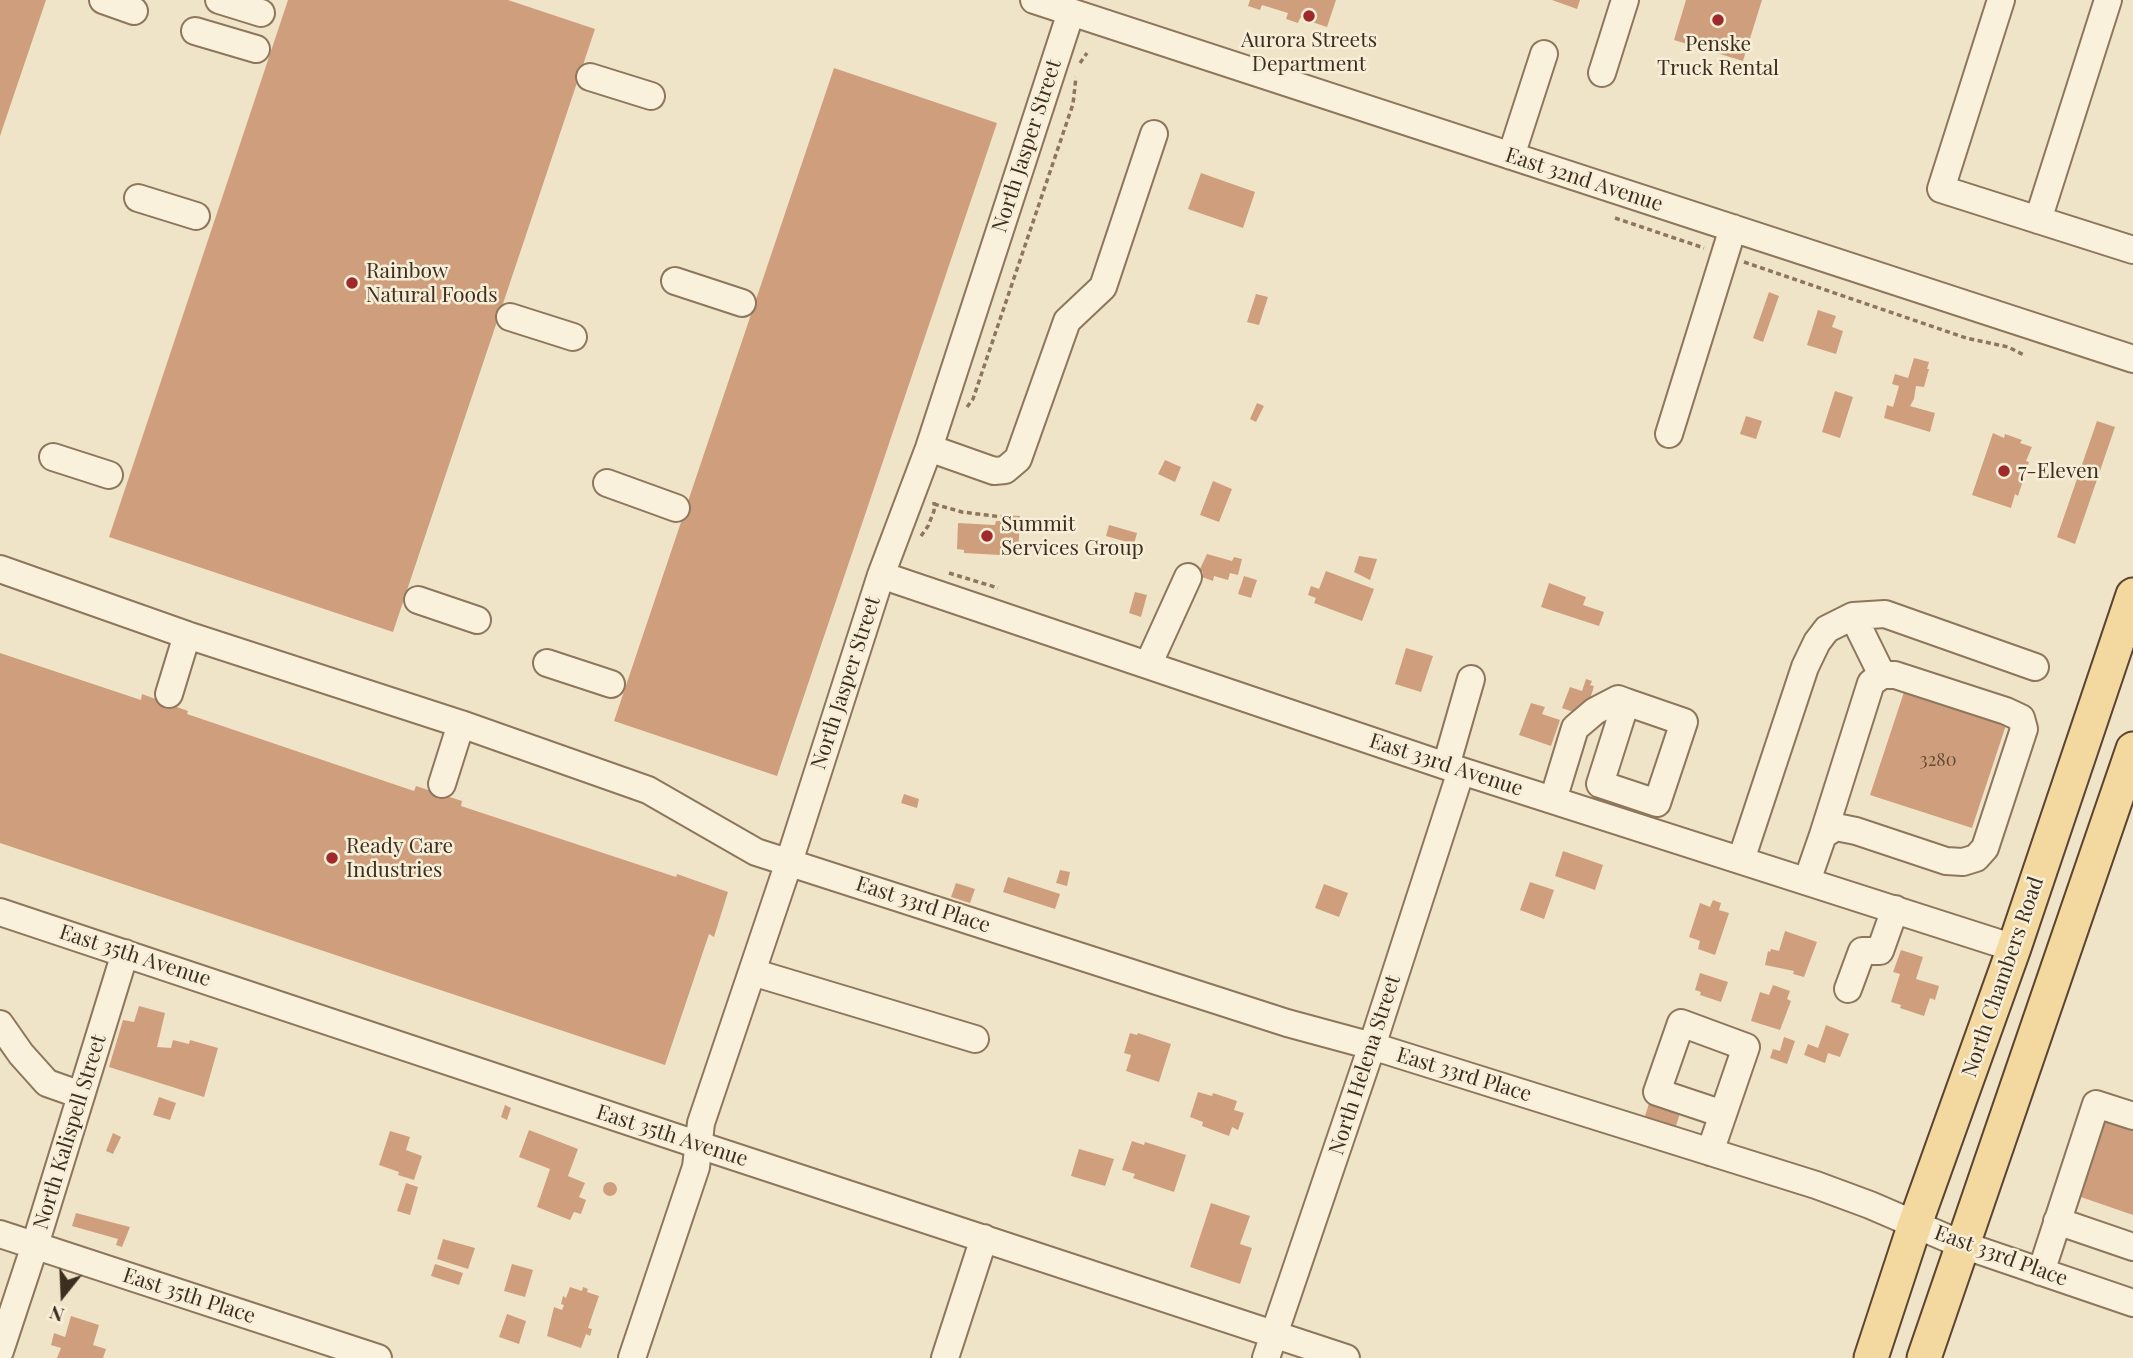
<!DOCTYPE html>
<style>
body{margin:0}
#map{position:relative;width:2133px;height:1358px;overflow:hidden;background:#f0e4c8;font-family:"Playfair Display",serif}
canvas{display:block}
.north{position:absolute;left:28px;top:1260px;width:70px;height:70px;-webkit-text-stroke:5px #f7eed8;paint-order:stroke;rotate:198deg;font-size:19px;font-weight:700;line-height:28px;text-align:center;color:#3d2e20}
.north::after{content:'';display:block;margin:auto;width:24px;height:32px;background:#3d2e20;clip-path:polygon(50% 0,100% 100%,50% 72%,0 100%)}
</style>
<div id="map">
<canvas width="2133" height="1358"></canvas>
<div class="north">N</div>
</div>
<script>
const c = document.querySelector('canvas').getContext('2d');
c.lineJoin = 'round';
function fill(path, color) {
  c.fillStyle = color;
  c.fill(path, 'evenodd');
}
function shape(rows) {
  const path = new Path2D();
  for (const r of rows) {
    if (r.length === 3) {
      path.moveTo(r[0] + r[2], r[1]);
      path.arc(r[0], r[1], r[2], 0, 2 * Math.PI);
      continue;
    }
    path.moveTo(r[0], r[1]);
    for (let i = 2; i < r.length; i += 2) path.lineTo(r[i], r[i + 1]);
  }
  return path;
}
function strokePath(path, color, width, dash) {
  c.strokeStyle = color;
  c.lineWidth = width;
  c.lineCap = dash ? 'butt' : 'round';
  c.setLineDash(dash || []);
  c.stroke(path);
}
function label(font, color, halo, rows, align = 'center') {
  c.font = font + ' "Playfair Display",serif';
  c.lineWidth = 5;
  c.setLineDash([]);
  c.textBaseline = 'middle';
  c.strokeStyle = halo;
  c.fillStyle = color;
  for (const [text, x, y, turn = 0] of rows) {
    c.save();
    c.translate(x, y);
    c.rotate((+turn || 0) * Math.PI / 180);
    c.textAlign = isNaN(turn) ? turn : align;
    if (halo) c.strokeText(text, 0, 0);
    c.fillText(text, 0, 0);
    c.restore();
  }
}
const building = shape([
 [0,0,46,0,0,136],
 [288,0,508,0,595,29,393,632,109,537],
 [1250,0,1336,0,1327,27,1300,18,1298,23,1286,19,1288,13,1262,5,1260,10,1248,6],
 [1552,0,1580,0,1577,9],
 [1686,0,1762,0,1743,61,1674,40],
 [834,68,997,123,777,776,614,721],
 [1201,173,1255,192,1243,228,1188,209],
 [1769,292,1779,296,1763,342,1753,338],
 [1256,294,1268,297,1259,325,1247,322],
 [1818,310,1836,316,1832,327,1843,331,1836,354,1807,345],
 [1914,358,1929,362,1927,369,1929,369,1924,387,1916,386,1914,399,1910,406,1935,413,1930,432,1884,418,1887,405,1893,407,1899,386,1892,384,1895,374,1908,378],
 [1835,391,1853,397,1840,438,1822,432],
 [1257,403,1264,406,1256,422,1250,419],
 [1746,416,1762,421,1756,439,1740,434],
 [2097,421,2115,427,2075,544,2057,537],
 [1993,433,2004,438,2005,434,2022,440,2020,443,2032,447,2026,461,2029,462,2018,496,2015,494,2011,508,1972,495],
 [1165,460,1181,467,1175,482,1158,474],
 [1213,481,1232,489,1219,522,1200,515],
 [1005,515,1020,516,1018,556,964,553,964,550,957,549,958,523,995,525,996,521,1005,521],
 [1109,525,1137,533,1134,544,1106,536],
 [1207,554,1232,561,1234,557,1242,559,1238,575,1230,573,1228,580,1214,576,1213,581,1202,577,1203,572,1199,571],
 [1359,556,1377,559,1370,580,1354,572],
 [1326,571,1374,589,1362,621,1314,603,1316,598,1308,595,1311,586,1319,589],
 [1244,576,1257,580,1251,598,1238,594],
 [1549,583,1586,597,1583,605,1604,612,1599,626,1541,607],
 [1135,592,1147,595,1141,617,1129,613],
 [1406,648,1433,656,1421,692,1395,684],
 [0,653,141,700,142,694,188,711,187,714,414,791,416,786,462,801,461,806,676,877,677,874,728,892,714,937,709,934,665,1065,0,843],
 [1586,679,1592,681,1590,685,1594,686,1585,716,1562,708,1570,687,1582,691],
 [1904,692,2006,725,1972,828,1870,795],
 [1531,703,1545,707,1542,714,1560,720,1551,746,1519,735],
 [904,794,919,799,917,808,901,803],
 [1563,851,1603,865,1595,890,1555,876],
 [1060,870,1070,872,1067,886,1056,883],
 [1008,877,1060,894,1055,909,1003,892],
 [1530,882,1554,890,1544,919,1520,910],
 [956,883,975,889,970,903,951,897],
 [1324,884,1348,893,1339,917,1315,908],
 [1713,900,1721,903,1719,910,1729,913,1715,955,1698,949,1700,941,1689,937,1700,903,1710,907],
 [1785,931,1817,942,1804,977,1793,974,1794,971,1765,965,1768,951,1770,952,1771,949,1779,951],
 [1901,950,1923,957,1916,979,1939,986,1935,1000,1930,998,1924,1016,1900,1008,1901,1005,1891,1002,1900,974,1893,972],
 [1700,973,1728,982,1721,1002,1700,995,1701,992,1695,990],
 [1773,985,1790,991,1787,999,1791,1001,1780,1030,1751,1021,1760,992,1769,995],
 [139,1006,165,1013,157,1047,171,1048,173,1040,189,1044,190,1040,218,1048,204,1097,109,1067,123,1020,134,1022],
 [1826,1025,1849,1034,1840,1057,1828,1053,1825,1063,1804,1055,1808,1044,1818,1048],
 [1130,1033,1137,1035,1138,1033,1171,1044,1159,1082,1126,1071,1131,1055,1124,1053],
 [1784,1037,1795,1041,1787,1064,1770,1058,1773,1049,1780,1051],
 [1198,1092,1212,1096,1213,1093,1237,1101,1234,1110,1244,1113,1238,1130,1232,1127,1229,1136,1202,1126,1203,1122,1190,1117],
 [159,1097,176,1103,170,1120,153,1115],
 [1651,1097,1682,1107,1676,1126,1645,1116],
 [505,1105,511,1108,507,1120,501,1117],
 [2102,1117,2133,1128,2133,1215,2075,1195],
 [529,1130,578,1149,568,1176,585,1183,579,1197,586,1200,581,1214,574,1212,570,1220,537,1207,550,1169,519,1157],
 [390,1131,410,1137,406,1150,422,1156,414,1180,398,1175,399,1172,379,1165],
 [113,1133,121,1137,113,1154,106,1151],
 [1132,1141,1144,1145,1145,1142,1186,1155,1174,1192,1133,1178,1135,1174,1122,1170],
 [1079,1149,1114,1159,1105,1186,1071,1176],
 [610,1189,7],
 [406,1183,418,1187,410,1215,397,1211],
 [1211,1203,1250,1216,1240,1244,1252,1248,1240,1284,1190,1267],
 [76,1213,130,1227,122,1247,116,1245,118,1239,72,1226],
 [443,1239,475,1248,468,1269,437,1259],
 [435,1264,463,1273,459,1285,431,1276],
 [512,1264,533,1270,525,1297,504,1291],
 [570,1287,582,1291,583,1287,588,1289,587,1292,599,1296,588,1328,592,1329,590,1336,586,1334,581,1348,547,1336,554,1307,562,1310,564,1305,561,1304,563,1296,566,1298],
 [507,1314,526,1321,519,1344,499,1337],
 [71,1316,99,1325,93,1345,106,1349,103,1358,57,1358,61,1348,51,1345,54,1333,65,1337]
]);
const path = shape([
 [1080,63,1087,53],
 [1615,218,1704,248],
 [1744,262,1966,338,2008,347,2024,355],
 [967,407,973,399,1073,104,1076,77],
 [934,504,962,512,1002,517],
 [921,536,928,526,934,511,934,502],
 [949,573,998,588]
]);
const minor = shape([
 [103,0,134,11],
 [219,0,261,13],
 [1034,0,2133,359],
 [2001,0,1941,189,2133,250],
 [195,31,256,49],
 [1602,73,1625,0],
 [590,77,651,96],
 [1511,156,1544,54],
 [138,198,196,216],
 [2038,220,2108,0],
 [675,281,742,303],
 [510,317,573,337],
 [1669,434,1733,228],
 [929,448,994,471,1005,470,1018,459,1067,321,1103,287,1154,134],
 [53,457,109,475],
 [607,483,676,508],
 [0,569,187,635,461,724,648,790,756,852,1287,1023,1372,1046,1816,1185,1870,1205,1963,1245,2133,1303],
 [881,575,1446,766,2014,948],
 [418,600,477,620],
 [1853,616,1882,675],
 [547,663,611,684],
 [1148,665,1188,577],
 [169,694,187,635],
 [1446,766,1471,679],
 [442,784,461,724],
 [1553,800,1575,728,1595,711,1618,699,1626,702,1684,722,1657,803,1600,784,1626,702],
 [1741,860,1805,667,1817,642,1827,629,1853,616,1885,614,2035,667],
 [1807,881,1823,835,1836,827,1856,831,1946,861,1963,862,1976,858,1985,848,2024,729,2021,718,2006,711,1895,675,1882,675,1871,683,1823,835],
 [0,912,699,1145,1346,1358],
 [752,972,975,1039],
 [1848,989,1862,951,1880,951,1895,909],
 [0,1024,21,1054,47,1083,81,1095],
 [1710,1152,1746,1047,1681,1023,1657,1092,1723,1114],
 [2057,1221,2133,1247],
 [0,1234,378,1358],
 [2041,1272,2096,1104,2133,1116],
 [0,1351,35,1245,125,953],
 [632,1358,696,1167,701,1123,789,862,881,575,929,448,1071,12],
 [945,1358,984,1238],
 [1266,1358,1372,1046,1461,771]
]);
const major = shape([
 [1871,1358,1915,1224,2014,948,2133,595],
 [1924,1358,2133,749]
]);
const markers = [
 [1309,16,7,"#9e2a2b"],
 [1718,20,7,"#9e2a2b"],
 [352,283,7,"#9e2a2b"],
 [2004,471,7,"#9e2a2b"],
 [987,536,7,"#9e2a2b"],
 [332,858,7,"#9e2a2b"]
];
const numberNames = [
 ["3280",1938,760]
];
const poiNames = [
 ["Aurora Streets",1309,40,"center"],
 ["Department",1309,64,"center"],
 ["Penske",1718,44,"center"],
 ["Truck Rental",1718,68,"center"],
 ["Rainbow",366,271],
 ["Natural Foods",366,295],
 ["7-Eleven",2018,471],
 ["Summit",1001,524],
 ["Services Group",1001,548],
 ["Ready Care",346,846],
 ["Industries",346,870]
];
const streetNames = [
 ["North Jasper Street",1027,146,-72],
 ["East 32nd Avenue",1584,180,18],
 ["North Jasper Street",846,683,-72],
 ["East 33rd Avenue",1446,765,18],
 ["East 33rd Place",923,905,18],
 ["East 35th Avenue",135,956,18],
 ["North Chambers Road",2003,977,-71],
 ["North Helena Street",1365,1065,-72],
 ["East 33rd Place",1464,1075,17],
 ["North Kalispell Street",70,1132,-73],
 ["East 35th Avenue",672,1136,18],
 ["East 33rd Place",2001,1256,20],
 ["East 35th Place",189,1296,18]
];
fill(building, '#cf9f7d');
strokePath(minor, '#8d765c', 30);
strokePath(major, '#5b4430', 37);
strokePath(path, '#8d765c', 3.5, [5, 3.5]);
strokePath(minor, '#faf1dc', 26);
strokePath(major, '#f3d9a0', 33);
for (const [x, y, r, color] of markers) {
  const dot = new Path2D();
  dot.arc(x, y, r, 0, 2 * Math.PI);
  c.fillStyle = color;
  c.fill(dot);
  strokePath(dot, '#f7eed8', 2.5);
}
label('18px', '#624a37', null, numberNames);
label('21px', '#3d2e20', '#f7eed8', poiNames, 'left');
label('21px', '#3d2e20', '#f7eed8', streetNames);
</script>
